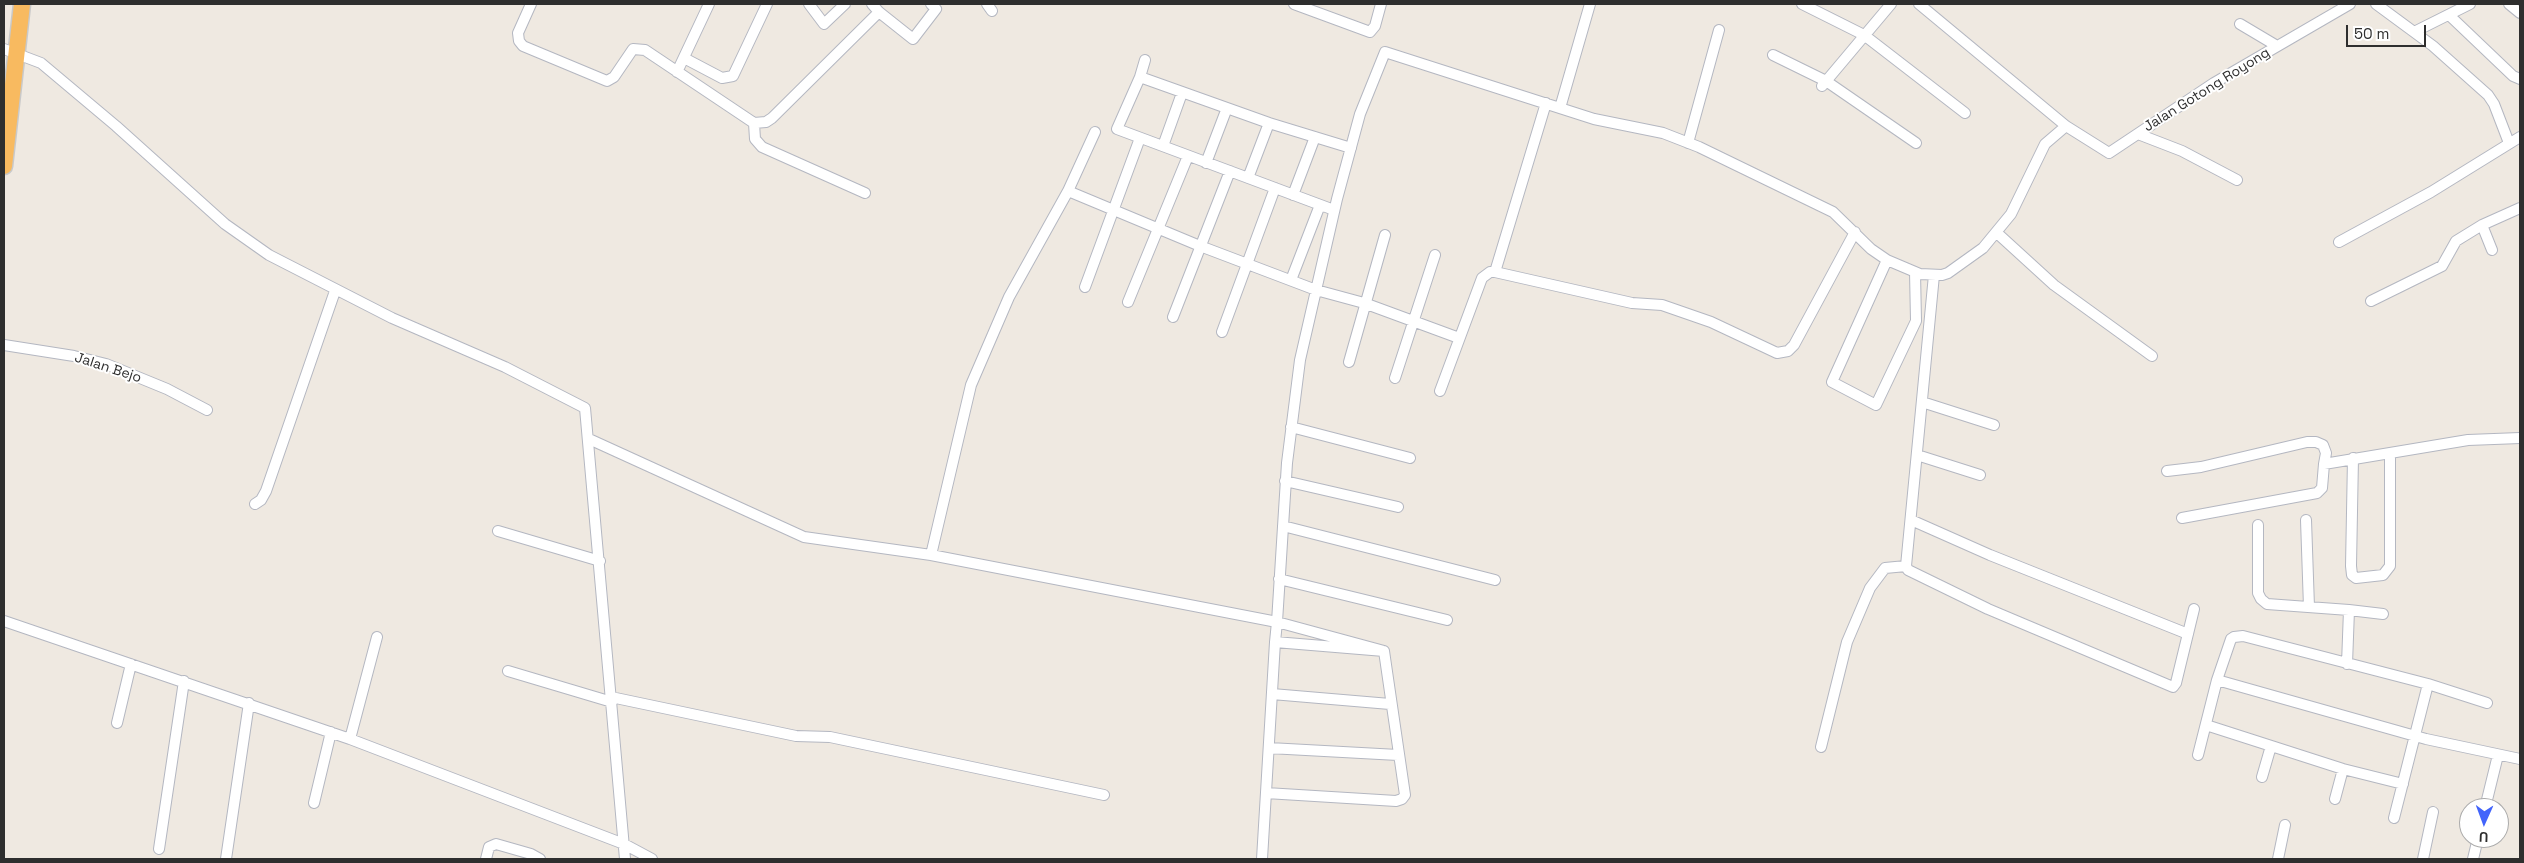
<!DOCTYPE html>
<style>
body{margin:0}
#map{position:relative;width:2524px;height:863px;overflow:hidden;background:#efe9e1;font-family:"Space Grotesk",sans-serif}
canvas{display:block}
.frame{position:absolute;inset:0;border:5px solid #2e2e2e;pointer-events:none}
.north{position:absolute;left:2459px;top:798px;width:50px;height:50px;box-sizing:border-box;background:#fff;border:1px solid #ababab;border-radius:50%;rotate:182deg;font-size:14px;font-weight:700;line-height:20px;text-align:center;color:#2e2e2e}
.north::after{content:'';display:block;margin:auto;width:18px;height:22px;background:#4264fb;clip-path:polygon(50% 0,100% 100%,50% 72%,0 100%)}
.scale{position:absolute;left:2346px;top:25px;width:80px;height:22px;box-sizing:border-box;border:2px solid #2e2e2e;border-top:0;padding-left:6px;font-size:15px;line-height:18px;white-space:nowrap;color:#2e2e2e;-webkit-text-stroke:4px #fff;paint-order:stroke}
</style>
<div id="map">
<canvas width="2524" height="863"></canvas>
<div class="frame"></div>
<div class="north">U</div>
<div class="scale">50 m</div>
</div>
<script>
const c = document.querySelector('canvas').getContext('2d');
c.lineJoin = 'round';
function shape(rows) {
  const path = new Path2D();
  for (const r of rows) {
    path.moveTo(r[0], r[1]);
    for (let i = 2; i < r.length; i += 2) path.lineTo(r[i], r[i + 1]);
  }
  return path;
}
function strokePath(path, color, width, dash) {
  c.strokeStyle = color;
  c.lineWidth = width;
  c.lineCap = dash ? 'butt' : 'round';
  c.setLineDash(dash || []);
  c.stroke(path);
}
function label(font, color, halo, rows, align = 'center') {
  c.font = font + ' "Space Grotesk",sans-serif';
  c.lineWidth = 4;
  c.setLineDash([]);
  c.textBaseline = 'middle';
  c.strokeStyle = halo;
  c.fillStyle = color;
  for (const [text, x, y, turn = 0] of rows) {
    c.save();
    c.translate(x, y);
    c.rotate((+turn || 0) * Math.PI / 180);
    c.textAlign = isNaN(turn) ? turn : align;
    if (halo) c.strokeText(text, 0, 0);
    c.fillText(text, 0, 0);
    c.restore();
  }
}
const minor = shape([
 [531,4,518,33,519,41,523,46,607,81,614,77,633,49,645,50,754,123,766,122,772,118,879,12],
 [809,4,824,24,845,4],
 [872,4,879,12,913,39,936,9,931,4],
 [987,4,992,11],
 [1294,4,1370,32,1375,26,1381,4],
 [1802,4,1864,35,1965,113],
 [1919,4,2066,126,2109,153,2214,83,2350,4],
 [2376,4,2433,46,2488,95,2494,104,2509,143],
 [2509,4,2520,13],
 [2449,15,2513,76,2520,79],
 [2240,24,2277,46],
 [2414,32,2470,4],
 [4,49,41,63,116,126,225,224,269,255,392,318,505,367,585,408,625,859],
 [1773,55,1826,81,1916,143],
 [684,58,722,78,733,76,767,4],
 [677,72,709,4],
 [1140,77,1145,60],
 [1822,86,1891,4],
 [1546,103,1495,272,1632,303,1662,305,1711,322,1777,353,1788,351,1794,345,1855,232],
 [1560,108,1590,4],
 [754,123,755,139,762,147,865,193],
 [1095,132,1068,191,1200,246,1316,290,1364,303,1459,338],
 [2138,134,2182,151,2237,180],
 [1688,143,1719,30],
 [1163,146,1182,93],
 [1206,163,1227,108],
 [1248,178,1269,123],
 [1293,195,1315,137],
 [1334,210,1117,129,1140,77,1269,123,1351,148],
 [2482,225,2492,250],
 [1997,233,2054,285,2152,356],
 [2339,242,2431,192,2520,137],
 [1887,260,1832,382,1876,405,1916,321,1915,272],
 [1934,275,1906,566,1908,570,1988,609,2173,687,2176,683,2194,609],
 [1291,280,1320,205],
 [1085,287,1140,138],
 [2371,301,2442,266,2456,241,2482,225,2520,208],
 [1128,302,1188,156],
 [1173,317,1230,171],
 [1222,332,1275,188],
 [4,345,74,356,106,364,167,389,207,410],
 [1349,362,1385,235],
 [1395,378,1435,255],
 [1440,391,1482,278,1490,272,1495,272],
 [1922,402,1994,425],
 [1291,427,1410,458],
 [589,439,804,537,931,555,1277,622,1287,463,1300,360,1337,199,1360,114,1385,52,1594,119,1663,133,1699,147,1833,212,1871,249,1887,260,1920,274,1942,275,1948,273,1983,248,2011,214,2045,144,2066,126],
 [1917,455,1980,475],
 [2353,458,2351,566,2352,575,2356,578,2383,575,2390,566,2390,453],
 [2167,471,2201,467,2307,442,2316,442,2323,445,2326,453,2324,464,2468,440,2520,438],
 [1285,481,1398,507],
 [255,504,261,500,266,491,335,291],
 [2182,518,2317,493,2322,488,2324,464],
 [1911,520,1990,555,2188,634],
 [2306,520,2309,607],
 [2258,525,2258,593,2261,599,2267,604,2349,610,2347,664],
 [1283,526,1495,580],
 [498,531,600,561],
 [931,555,971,385,1009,297,1068,191],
 [1279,579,1447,620],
 [2349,610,2383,614],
 [4,621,350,739,624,844,652,859],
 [508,671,612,702],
 [2217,680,2426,739,2520,759],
 [1272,694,1390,704],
 [611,697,796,736,830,737,1104,795],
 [117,723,131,664],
 [2206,725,2343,769,2403,784],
 [350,739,377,637],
 [1821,747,1847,642,1870,588,1885,568,1906,566],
 [1269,748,1398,755],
 [2198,755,2217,680,2231,639,2234,637,2243,636,2428,684,2487,703],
 [2262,777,2271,746],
 [1266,793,1396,801,1402,799,1405,795,1384,651],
 [2335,799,2343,769],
 [314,803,331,732],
 [2485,808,2498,755],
 [2394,818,2428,684],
 [159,849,184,681],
 [226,859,249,703],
 [486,859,489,847,496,844,531,854,540,859],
 [1262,859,1275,642,1277,622,1384,651,1275,642],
 [2278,859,2285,825],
 [2423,859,2433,812],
 [2473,859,2478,838]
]);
const trunk = shape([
 [4,166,22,4]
]);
const streetNames = [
 ["Jalan Gotong Royong",2207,90,-32],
 ["Jalan Bejo",108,368,18]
];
strokePath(minor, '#b4b7c1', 12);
strokePath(trunk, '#c9c9c9', 19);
strokePath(minor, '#fff', 10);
strokePath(trunk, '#f8ba60', 16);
label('14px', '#2e2e2e', '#fff', streetNames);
</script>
